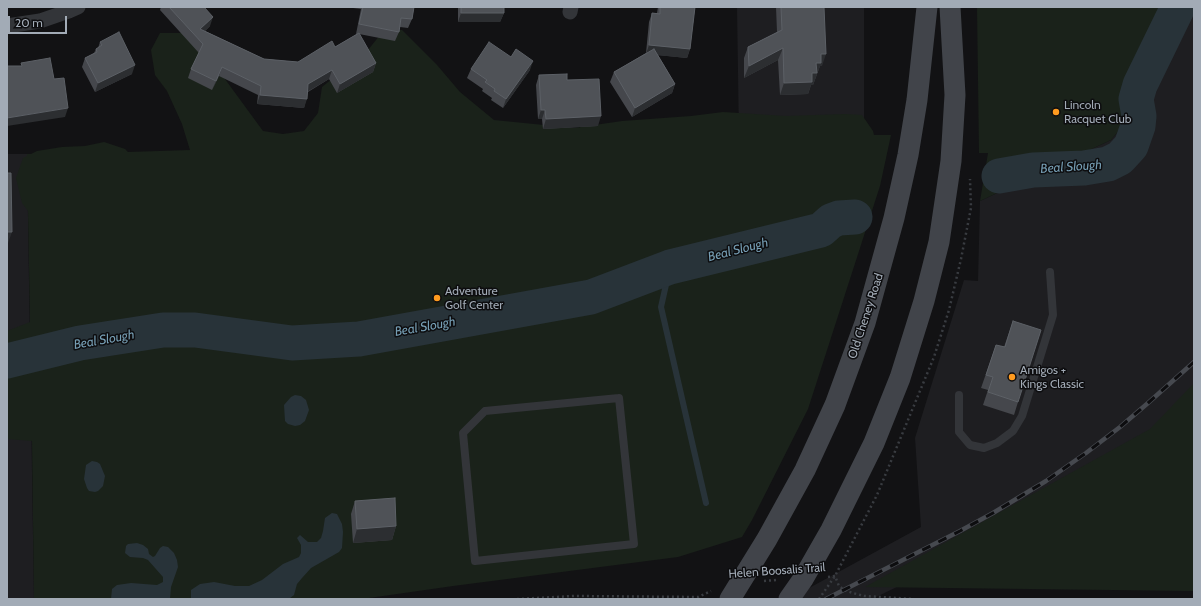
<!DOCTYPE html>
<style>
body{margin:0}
#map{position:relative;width:1201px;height:606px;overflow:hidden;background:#121214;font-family:Cabin,sans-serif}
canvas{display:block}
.frame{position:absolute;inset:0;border:8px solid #a2abb6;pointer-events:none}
.scale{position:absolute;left:8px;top:16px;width:59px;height:18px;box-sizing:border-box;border:2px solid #a2abb6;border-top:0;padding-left:5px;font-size:12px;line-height:14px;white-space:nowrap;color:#a2abb6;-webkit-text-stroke:3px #0d0d0f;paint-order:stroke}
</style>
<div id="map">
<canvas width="1201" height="606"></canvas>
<div class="frame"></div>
<div class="scale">20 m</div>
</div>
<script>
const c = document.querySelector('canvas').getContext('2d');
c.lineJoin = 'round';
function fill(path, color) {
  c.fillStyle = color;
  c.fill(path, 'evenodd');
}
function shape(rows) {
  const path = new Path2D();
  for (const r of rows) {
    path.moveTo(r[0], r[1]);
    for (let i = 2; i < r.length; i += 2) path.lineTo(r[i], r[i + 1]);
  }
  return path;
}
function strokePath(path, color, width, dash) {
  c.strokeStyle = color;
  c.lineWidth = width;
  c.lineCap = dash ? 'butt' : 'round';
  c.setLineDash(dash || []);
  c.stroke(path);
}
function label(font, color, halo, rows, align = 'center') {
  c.font = font + ' Cabin,sans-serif';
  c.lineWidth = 3;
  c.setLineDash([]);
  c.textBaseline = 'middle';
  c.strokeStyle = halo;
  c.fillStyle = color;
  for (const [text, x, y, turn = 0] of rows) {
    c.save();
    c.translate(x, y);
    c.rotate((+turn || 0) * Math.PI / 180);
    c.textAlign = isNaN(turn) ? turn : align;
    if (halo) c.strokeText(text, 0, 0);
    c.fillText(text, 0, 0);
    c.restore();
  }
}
const built = shape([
 [737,7,864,7,864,135,739,138],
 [1187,7,1194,7,1194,422,936,568,872,599,789,599,921,527,915,438,964,280,978,281,980,201,1111,140,1157,84],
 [7,154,27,154,34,599,7,599]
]);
const green = shape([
 [977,7,1187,7,1157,84,1111,140,980,201,988,153,979,153],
 [384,30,402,30,437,65,460,92,494,120,574,128,622,121,691,116,723,112,786,116,845,114,862,115,873,131,874,135,891,135,880,186,808,409,752,520,742,537,678,557,453,586,362,599,34,599,32,441,7,439,7,331,30,322,28,211,22,203,16,178,23,158,27,156,27,154,31,154,37,151,62,147,85,146,104,142,125,149,128,152,190,150,182,124,167,91,155,75,151,50,160,33,186,33,222,75,263,131,283,134,304,131,318,113,322,87,368,50],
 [1194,383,1194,591,865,587,1150,429]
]);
const water = shape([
 [295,395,301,396,306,400,309,410,305,421,300,425,295,426,288,424,285,421,284,405,291,397],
 [92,461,97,462,100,464,105,476,103,486,98,491,95,492,89,491,87,488,84,479,86,465],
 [332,513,337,514,342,524,343,532,342,548,339,552,311,568,302,578,297,584,294,595,290,598,191,598,191,590,200,584,214,582,235,586,249,586,262,580,283,564,299,557,301,553,301,545,297,538,300,535,308,542,317,542,321,538,323,531,325,518],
 [137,543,143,545,148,549,149,554,153,557,155,556,160,548,163,546,168,547,174,553,177,560,178,567,171,587,170,599,111,599,112,589,117,585,131,583,157,585,163,582,163,577,148,560,143,558,130,557,125,553,126,546,128,544]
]);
const stream = shape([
 [670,267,661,307,706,503]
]);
const river = shape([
 [999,176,1033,170,1084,168,1108,164,1120,158,1131,146,1138,126,1139,116,1136,99,1140,85,1178,7],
 [7,361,80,343,163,330,195,330,292,343,359,339,591,297,670,267,821,230,831,221,839,218,855,217]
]);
const path = shape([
 [828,577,835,576,839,586,844,590,853,593,864,596,914,599],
 [764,581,777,580],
 [517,599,574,596,698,597,711,591],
 [819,599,835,576,877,495,934,357,949,310,961,259,971,208,970,179]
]);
const service = shape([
 [959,395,959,432,970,445,984,448,997,443,1013,431,1022,416,1053,315,1050,272],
 [619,398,634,544,475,561,463,433,485,411,619,398]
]);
const minor = shape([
 [570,12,571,7],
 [7,26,40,21,69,11,78,7]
]);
const secondary = shape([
 [730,599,767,539,805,470,835,405,865,323,894,218,908,155,917,100,927,7],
 [789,599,803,579,831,530,874,443,900,378,924,301,939,242,951,161,955,95,950,7]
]);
const rail = shape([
 [826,599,960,531,993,513,1046,481,1086,453,1120,427,1148,403,1194,362]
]);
const wall = shape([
 [161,7,204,7,210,26,205,31,264,59,298,62,335,47,357,34,356,34,361,9,353,8,354,7,414,7,412,19,408,28,400,27,399,32,395,41,359,34,376,63,373,72,337,93,329,79,308,92,304,108,257,104,258,95,219,76,212,90,188,78,191,69,199,53,160,10],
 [458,7,504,7,504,13,500,22,458,22],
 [658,7,695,7,690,49,687,58,658,55,675,84,672,93,632,117,610,82,614,72,646,53,649,22,652,13,657,13],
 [776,7,824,7,822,66,820,66,813,85,811,85,808,94,780,95,778,60,744,78,744,58,748,47,777,32],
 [100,42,132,74,95,92,82,67,85,58,94,53,96,49,98,48],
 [471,69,530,70,503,108,491,100,492,98,482,91,483,89,467,78],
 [539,75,567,80,598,126,543,129,542,119,538,119,536,85],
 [1013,321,1018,402,1014,415,983,405,988,390,981,388,996,345,1004,347],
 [355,501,396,526,392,540,353,543,351,514]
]);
const shadedWall = shape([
 [461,13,504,13,500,22,458,22],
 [213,17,210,26,197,38,200,29],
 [649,45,690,49,687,58,646,54],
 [783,48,778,60,744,78,749,66],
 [821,54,826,54,822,66,820,66,813,85,811,85,808,94,780,95,784,83,812,73],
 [533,61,530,70,503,108,506,99],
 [376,63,373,72,337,93,340,84],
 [135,65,132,74,95,92,98,83],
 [222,67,219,76,212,90,216,81],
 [332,70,329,79,305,93,308,84],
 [675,84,672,93,632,117,635,108],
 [260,95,307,99,304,108,257,104],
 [68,108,65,117,7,126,7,118],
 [541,110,545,110,542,119,538,119],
 [601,116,598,126,543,129,546,119],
 [7,232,12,232,7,246],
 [396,526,392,540,353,543,357,529]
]);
const building = shape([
 [169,7,204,7,213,17,200,29,264,59,298,62,332,41,335,47,359,33,376,63,340,84,332,70,308,84,307,99,260,95,261,86,222,67,216,81,191,69,203,44,169,7],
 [363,7,414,7,412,19,401,18,399,32,359,24,363,7],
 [461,7,504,7,504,13,461,13,461,7],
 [660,7,695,7,690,49,649,45,652,13,660,14,660,7],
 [781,7,824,7,826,54,821,54,821,63,816,63,817,73,812,73,812,82,784,83,783,48,749,66,748,47,782,30,781,7],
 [119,32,135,65,98,83,85,58,97,52,96,49,102,45,100,42,119,32],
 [489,42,511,57,516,49,533,61,506,99,494,91,495,89,485,82,487,80,471,69,489,42],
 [654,49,675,84,635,108,614,72,654,49],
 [50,58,54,79,64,78,68,108,7,118,7,66,22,66,21,63,50,58],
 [567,74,567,80,599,79,601,116,546,119,545,110,541,110,539,75,567,74],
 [7,173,11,173,12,232,7,232,7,173],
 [1013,321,1041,330,1018,402,988,392,993,377,986,375,996,345,1005,347,1013,321],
 [395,498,396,526,357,529,355,501,395,498]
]);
const markers = [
 [1056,112,4,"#ff9b1f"],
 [437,298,4,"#ff9b1f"],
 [1012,377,4,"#ff9b1f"]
];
const poiNames = [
 ["Lincoln",1064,105],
 ["Racquet Club",1064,119],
 ["Adventure",445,291],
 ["Golf Center",445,305],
 ["Amigos +",1020,370],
 ["Kings Classic",1020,384]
];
const streetNames = [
 ["Old Cheney Road",866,316,-72],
 ["Helen Boosalis Trail",777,571,-4]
];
const waterNames = [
 ["Beal Slough",1071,167,-4],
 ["Beal Slough",738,250,-14],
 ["Beal Slough",425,327,-10],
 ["Beal Slough",104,340,-10]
];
fill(built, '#1e1e21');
fill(green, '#1a221a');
fill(water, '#283339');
strokePath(stream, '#283339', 6);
strokePath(river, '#283339', 35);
strokePath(path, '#393c41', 2.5, [2, 3]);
strokePath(service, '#333539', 8);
strokePath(minor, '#333539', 15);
strokePath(secondary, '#41444a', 21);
strokePath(rail, '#46494f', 4.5);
strokePath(rail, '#0d0d0f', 3, [9]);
fill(wall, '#45474c');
fill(shadedWall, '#2c2e31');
fill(building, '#4f5257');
strokePath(building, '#5c6066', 1);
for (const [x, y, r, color] of markers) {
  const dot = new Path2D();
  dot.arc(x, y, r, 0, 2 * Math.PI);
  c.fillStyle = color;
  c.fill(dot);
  strokePath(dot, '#0d0d0f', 1.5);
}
label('12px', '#a2abb6', '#0d0d0f', poiNames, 'left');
label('12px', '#a2abb6', '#0d0d0f', streetNames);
label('italic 13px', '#769eb4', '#0d0d0f', waterNames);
</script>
